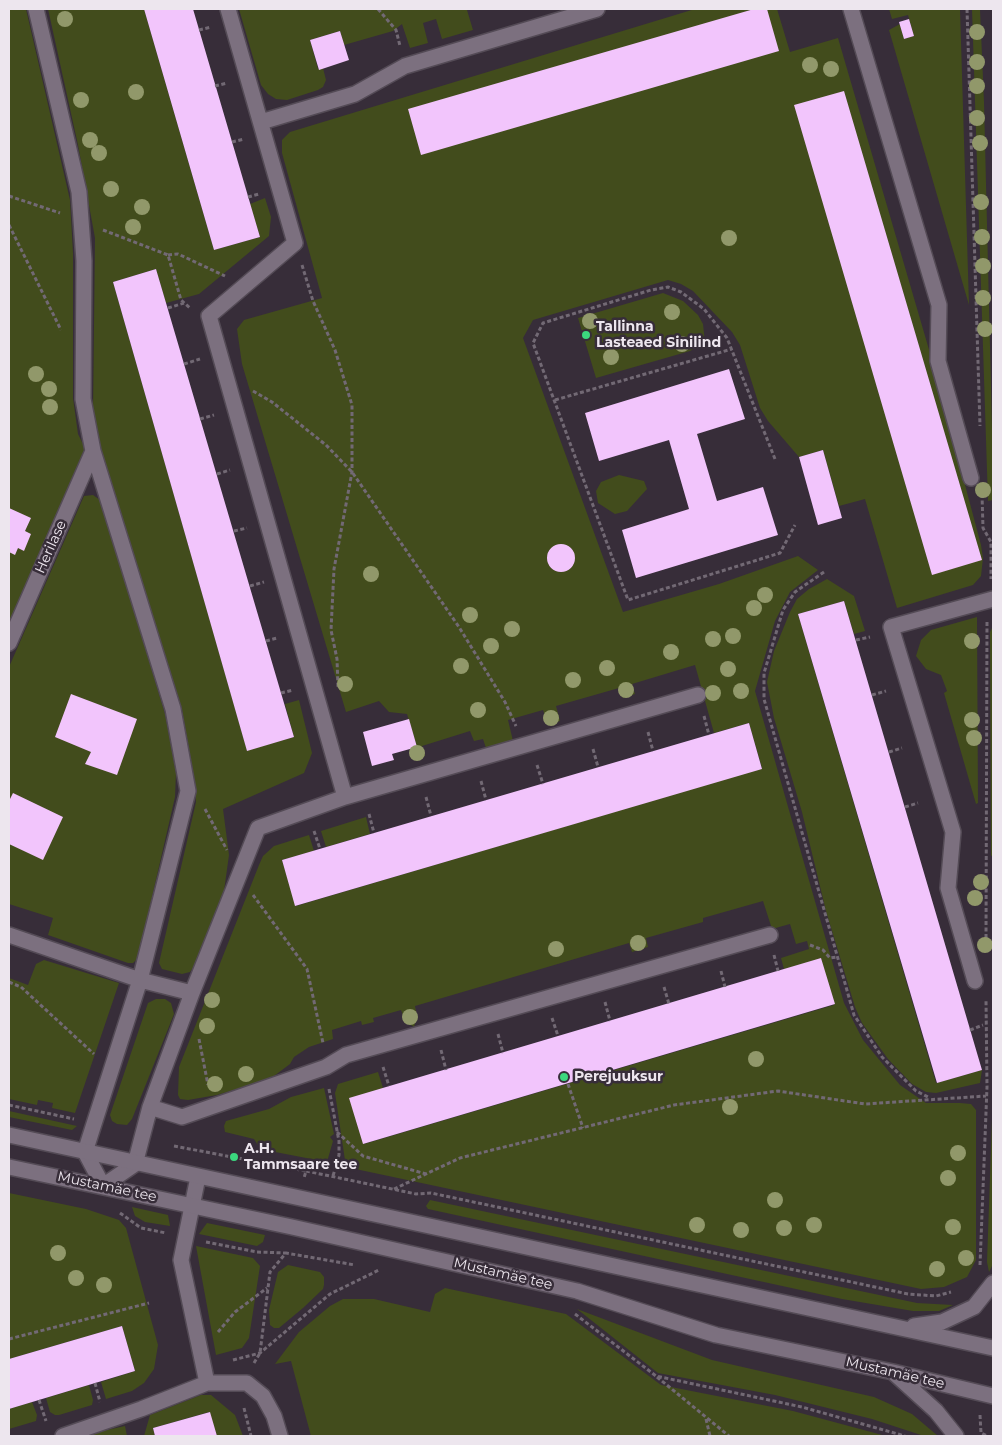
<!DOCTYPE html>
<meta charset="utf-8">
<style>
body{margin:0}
#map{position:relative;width:1002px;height:1445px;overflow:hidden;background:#372d39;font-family:Montserrat,sans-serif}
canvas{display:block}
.frame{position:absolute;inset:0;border:10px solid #ede6ee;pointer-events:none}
</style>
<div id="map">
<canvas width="1002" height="1445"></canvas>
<div class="frame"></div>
</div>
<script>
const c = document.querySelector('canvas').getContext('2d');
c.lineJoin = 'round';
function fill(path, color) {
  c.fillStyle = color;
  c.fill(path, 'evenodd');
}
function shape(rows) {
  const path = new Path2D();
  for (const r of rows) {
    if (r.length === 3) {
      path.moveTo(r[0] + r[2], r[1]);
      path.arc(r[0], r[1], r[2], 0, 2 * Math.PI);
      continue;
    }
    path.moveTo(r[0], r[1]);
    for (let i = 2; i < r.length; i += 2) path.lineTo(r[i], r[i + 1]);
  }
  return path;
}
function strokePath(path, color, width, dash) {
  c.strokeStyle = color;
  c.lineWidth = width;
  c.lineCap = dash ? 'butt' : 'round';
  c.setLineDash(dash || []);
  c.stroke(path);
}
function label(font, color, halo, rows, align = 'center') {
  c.font = font + ' Montserrat,sans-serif';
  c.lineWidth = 5;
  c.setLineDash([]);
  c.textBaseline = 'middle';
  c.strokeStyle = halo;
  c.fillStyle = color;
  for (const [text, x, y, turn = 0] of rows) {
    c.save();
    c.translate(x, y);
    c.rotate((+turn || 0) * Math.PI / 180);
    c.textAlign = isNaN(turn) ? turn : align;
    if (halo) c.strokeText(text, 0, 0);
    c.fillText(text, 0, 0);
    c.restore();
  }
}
const green = shape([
 [9,9,26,9,70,200,73,253,73,398,78,434,85,448,9,626],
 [48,9,144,9,214,250,260,237,250,204,265,198,271,217,269,236,199,294,166,303,156,269,113,282,247,750,294,737,285,704,299,700,312,753,304,773,223,809,229,855,224,891,195,965,190,972,182,974,162,969,159,963,196,802,194,777,182,709,103,459,93,411,95,238,78,145],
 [239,9,470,9,467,10,473,30,442,39,436,19,423,23,428,43,410,48,402,24,393,31,344,45,340,31,310,40,318,69,323,68,326,80,323,87,318,90,287,100,276,99,268,94,261,85],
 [695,9,777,9,790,52,838,38,930,353,981,545,983,558,981,576,973,585,897,608,865,499,839,506,823,450,799,457,768,421,760,408,740,345,732,332,693,291,681,284,668,280,533,320,523,338,623,612,719,584,798,556,818,570,790,592,775,621,755,691,844,1003,863,1040,900,1085,926,1103,960,1103,971,1104,976,1110,976,1260,967,1277,944,1287,921,1289,346,1167,335,1093,338,1084,378,1072,383,1088,364,1144,834,1005,821,959,784,969,781,958,809,949,807,941,796,944,790,924,772,929,763,901,703,918,703,922,646,938,648,947,632,952,629,943,415,1006,417,1016,414,1027,405,1021,401,1010,373,1018,374,1022,362,1025,361,1021,332,1030,333,1039,309,1047,294,1057,290,1064,274,1076,254,1084,217,1095,188,1100,180,1099,178,1095,179,1067,259,865,263,856,274,846,309,835,314,851,282,860,296,906,762,768,749,723,714,733,695,665,632,684,635,694,623,698,619,688,556,706,560,721,548,725,543,710,508,720,513,741,486,748,483,739,474,741,470,731,422,746,425,756,413,760,410,749,417,747,407,714,389,712,379,701,346,712,242,364,237,329,244,320,322,298,282,153,282,140,290,132],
 [889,9,960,9,969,305,889,30,900,24,904,39,914,36,908,15,892,19],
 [972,9,980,9,984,102,993,469,993,500,988,501],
 [663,293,683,301,698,315,703,324,705,343,690,351,596,378,578,318],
 [619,475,644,481,647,489,627,511,615,514,598,503,596,491,601,482],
 [93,495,100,500,122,571,165,714,176,773,175,797,138,958,133,963,128,963,48,935,53,918,9,904,9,667,84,496],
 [827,579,854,596,865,631,854,634,844,601,798,614,936,1083,982,1070,980,1083,936,1093,926,1092,912,1084,888,1059,862,1023,855,1007,826,911,802,812,774,718,767,682,774,651,790,612,797,599,809,589],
 [977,617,978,803,976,804,944,693,947,691,941,675,926,669,916,656,921,640,931,630],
 [992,628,993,855,991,856,990,632],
 [366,817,370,834,326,847,321,831],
 [44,960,119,983,75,1113,52,1108,53,1103,38,1100,37,1105,9,1099,9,978,28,985,36,964],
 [156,999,165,999,171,1003,174,1014,132,1119,127,1125,117,1124,112,1121,110,1115,148,1003],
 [324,1088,334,1134,330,1137,333,1141,327,1162,270,1151,259,1147,254,1139,225,1132,224,1126,226,1121,269,1109,291,1097],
 [993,1091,993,1264,989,1272,987,1262],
 [9,1111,77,1126,72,1130,9,1117],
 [9,1193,86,1209,119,1220,126,1228,158,1345,154,1369,144,1383,132,1391,106,1399,101,1382,135,1371,122,1326,9,1359],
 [430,1200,917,1303,953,1305,939,1311,913,1311,842,1299,428,1209,426,1206],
 [132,1207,168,1215,170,1226,145,1222,135,1216],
 [207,1223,265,1235,263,1242,257,1246,199,1234],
 [196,1246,253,1258,260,1266,249,1338,242,1348,216,1355],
 [288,1265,320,1272,324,1277,324,1285,323,1289,303,1308,279,1328,274,1328,270,1325,269,1310,278,1272],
 [445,1288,566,1314,661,1385,793,1411,886,1436,311,1436,291,1361,275,1364,299,1332,330,1306,343,1299,374,1299,430,1312,435,1294],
 [577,1309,712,1360,874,1397,912,1414,938,1436,924,1436,872,1419,775,1395,658,1373],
 [89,1385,93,1400,92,1405,59,1415,55,1415,50,1412,46,1398],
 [201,1395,211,1395,235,1415,243,1436,217,1436,209,1412,153,1428,155,1436,144,1436,150,1415],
 [32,1402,37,1415,36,1421,9,1429,9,1409],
 [125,1426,127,1436,88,1436,107,1430]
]);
const building = shape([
 [144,9,193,9,260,237,214,250],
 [754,9,767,9,779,51,421,155,408,109],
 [909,19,914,36,904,39,899,22],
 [340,31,349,60,319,70,310,40],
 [844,91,982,560,932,575,794,105],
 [156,269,294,737,247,751,113,282],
 [729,369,745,419,697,434,717,501,763,487,778,535,636,578,622,530,689,509,669,440,599,461,585,413],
 [823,450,842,518,818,525,799,457],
 [9,508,31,518,25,531,31,534,24,551,18,548,15,555,9,552],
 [561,558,14],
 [844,601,982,1070,937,1083,798,614],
 [71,694,137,719,117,775,85,764,91,752,55,737],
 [409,719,417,747,392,754,394,760,372,766,363,732],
 [749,723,762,769,295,906,282,860],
 [13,793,63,817,43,860,9,844,9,801],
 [821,958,835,1004,363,1144,349,1098],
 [122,1326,135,1371,9,1409,9,1359],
 [210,1412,217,1436,155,1436,153,1428]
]);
const path = shape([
 [378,9,396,30,400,46],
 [967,9,980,426],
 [199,30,211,27],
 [215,86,227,83],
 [232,142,244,139],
 [9,196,60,213],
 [248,197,259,194],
 [9,225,61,330],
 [103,230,168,255,181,300,190,308],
 [168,255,178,254,225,276],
 [302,265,313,301,335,350,352,405,352,472,334,569,331,630,337,659,338,687],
 [168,308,184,303],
 [184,364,200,359],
 [253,391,272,402,326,445,352,472,459,627,505,702,516,726],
 [555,400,732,349],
 [200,419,214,415],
 [775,459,727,338,704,309,681,292,668,287,651,290,543,323,533,343,628,600,780,553,795,525],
 [217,474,230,470],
 [982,494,983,528,991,542,991,579],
 [234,531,247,528],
 [824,572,795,592,783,610,764,673,764,699,854,1015,882,1057,916,1091,930,1098],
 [250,586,264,582],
 [856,640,870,637],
 [266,641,277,638],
 [281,693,293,690],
 [872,695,886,691],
 [704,716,709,735],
 [648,732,653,751],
 [593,749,598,767],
 [889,752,902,748],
 [537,765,543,784],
 [481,781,486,800],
 [426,797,431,816],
 [905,807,918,803],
 [205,809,227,850],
 [369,814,374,833],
 [314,831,320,849],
 [253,895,307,969,323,1043],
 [986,938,987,622],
 [810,945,823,950,830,958,837,957],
 [774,955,778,971],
 [721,971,725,987],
 [9,982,21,987,94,1054],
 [664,987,669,1004],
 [605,1002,610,1021],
 [552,1018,558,1036],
 [970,1030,983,1025],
 [498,1034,503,1053],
 [199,1039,208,1085],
 [441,1050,446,1070],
 [383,1067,389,1086],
 [568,1084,583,1128],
 [329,1089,339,1141,339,1155,333,1176],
 [9,1105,74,1119],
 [337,1132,363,1156,426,1174],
 [174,1146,306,1171,304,1178],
 [306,1171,416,1194,431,1193,908,1294,936,1296,951,1292],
 [394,1189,460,1158,674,1105,778,1091,865,1104,986,1096],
 [120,1213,141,1228,166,1233],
 [206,1242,257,1252,286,1253],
 [980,1265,987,1087,986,999],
 [575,1314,656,1376,802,1407,905,1436],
 [218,1332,235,1312,267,1288],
 [9,1339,149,1303],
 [233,1360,260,1353,330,1294,379,1270],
 [254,1363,260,1353,270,1272,286,1253,355,1265],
 [657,1377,729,1436],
 [95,1383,100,1402],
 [39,1400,46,1421],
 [244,1408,251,1436],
 [980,1415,981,1433,987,1436],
 [706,1419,710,1436]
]);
const street = shape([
 [36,9,79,192,84,261,83,399,93,451,173,709,188,791,140,980,85,1152,103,1186,135,1164,150,1107,192,993,258,828,345,797,698,695],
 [228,9,295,243,209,316,345,797],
 [851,9,939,305,938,361,971,478],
 [261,122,355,94,405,66,597,9],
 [9,643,93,451],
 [9,935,140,980,192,993],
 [975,981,948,888,953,832,891,627,993,599],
 [150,1107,182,1117,326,1067,346,1055,770,935],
 [207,1383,247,1383,263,1396,274,1416,280,1436],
 [63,1436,141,1409,207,1383,181,1260,198,1177]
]);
const secondary = shape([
 [9,1135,993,1348],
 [9,1167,292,1227,577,1291,716,1335,893,1372,993,1396],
 [914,1326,942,1322,974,1307,993,1283],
 [894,1373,936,1411,956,1436]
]);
const trees = [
 [65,19],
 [977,32],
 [977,62],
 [810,65],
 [831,69],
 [977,86],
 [136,92],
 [81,100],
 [977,118],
 [90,140],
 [980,143],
 [99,153],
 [111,189],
 [981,202],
 [142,207],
 [133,227],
 [982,237],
 [729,238],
 [983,266],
 [983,298],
 [672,312],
 [590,321],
 [985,329],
 [682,344],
 [611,357],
 [36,374],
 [49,389],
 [50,407],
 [983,490],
 [371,574],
 [765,595],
 [754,608],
 [470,615],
 [512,629],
 [733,636],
 [713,639],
 [972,641],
 [491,646],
 [671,652],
 [461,666],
 [607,668],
 [728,669],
 [573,680],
 [345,684],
 [626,690],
 [741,691],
 [713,693],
 [478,710],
 [551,718],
 [972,720],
 [974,738],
 [417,753],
 [981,882],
 [975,898],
 [638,943],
 [985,945],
 [556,949],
 [212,1000],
 [410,1017],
 [207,1026],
 [756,1059],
 [246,1074],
 [215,1084],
 [730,1107],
 [958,1153],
 [948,1178],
 [775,1200],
 [697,1225],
 [814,1225],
 [953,1227],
 [784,1228],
 [741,1230],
 [58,1253],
 [966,1258],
 [937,1269],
 [76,1278],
 [104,1285]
];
const markers = [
 [586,335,5,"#3bd77e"],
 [564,1077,5,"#3bd77e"],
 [234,1157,5,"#3bd77e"]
];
const poiNames = [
 ["Tallinna",596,327],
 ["Lasteaed Sinilind",596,343],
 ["Perejuuksur",574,1077],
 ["A.H.",244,1149],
 ["Tammsaare tee",244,1165]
];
const streetNames = [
 ["Herilase",51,547,-66],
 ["Mustamäe tee",107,1187,12],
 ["Mustamäe tee",503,1274,13],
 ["Mustamäe tee",895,1373,13]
];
fill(green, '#424c1c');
fill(building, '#f2c5fc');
strokePath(street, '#544b56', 18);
strokePath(secondary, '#544b56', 18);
strokePath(path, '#726974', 3, [4, 2.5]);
strokePath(street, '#7c707f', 15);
strokePath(secondary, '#7c707f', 15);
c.fillStyle = '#91986a';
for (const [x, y] of trees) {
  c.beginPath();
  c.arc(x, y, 8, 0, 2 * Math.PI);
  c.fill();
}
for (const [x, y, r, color] of markers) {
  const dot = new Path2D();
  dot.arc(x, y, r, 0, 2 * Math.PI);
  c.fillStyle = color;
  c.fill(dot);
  strokePath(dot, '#372d39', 2);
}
label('bold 14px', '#ede6ee', '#372d39', poiNames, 'left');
label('14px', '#ede6ee', '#372d39', streetNames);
</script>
